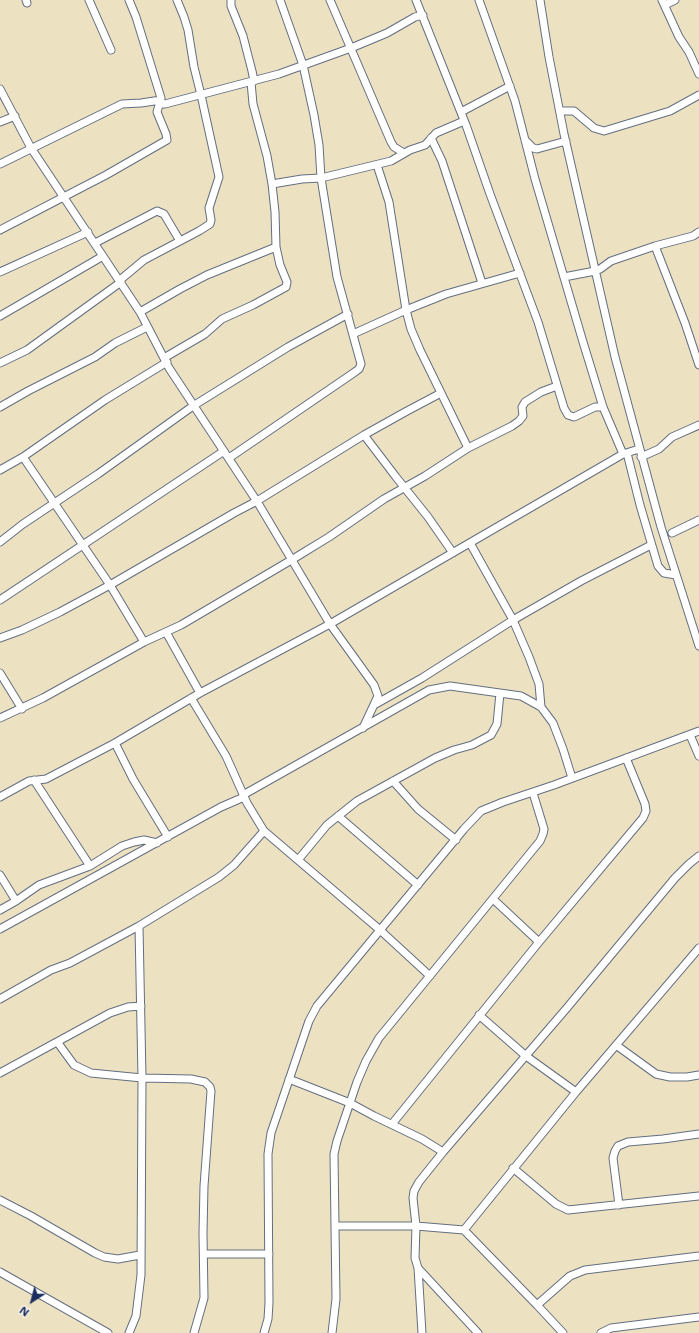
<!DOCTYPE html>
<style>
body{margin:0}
#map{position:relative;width:699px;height:1333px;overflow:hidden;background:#ece2c1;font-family:"Shantell Sans",sans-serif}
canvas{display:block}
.north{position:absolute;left:12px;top:1281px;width:40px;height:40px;-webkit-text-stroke:3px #f7f3e8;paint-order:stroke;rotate:216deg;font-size:11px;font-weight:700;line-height:16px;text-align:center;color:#1b2f5e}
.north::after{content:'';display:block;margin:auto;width:14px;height:18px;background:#1b2f5e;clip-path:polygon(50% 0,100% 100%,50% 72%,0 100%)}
</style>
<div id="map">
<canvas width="699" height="1333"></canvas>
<div class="north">N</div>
</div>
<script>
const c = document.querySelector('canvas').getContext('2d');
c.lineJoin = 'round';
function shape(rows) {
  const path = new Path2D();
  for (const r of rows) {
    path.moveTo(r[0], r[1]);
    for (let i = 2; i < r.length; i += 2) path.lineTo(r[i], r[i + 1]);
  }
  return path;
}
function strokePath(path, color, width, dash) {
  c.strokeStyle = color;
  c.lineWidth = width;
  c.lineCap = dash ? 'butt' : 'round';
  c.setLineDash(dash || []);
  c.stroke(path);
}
const minor = shape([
 [26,0,27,3],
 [89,0,111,50],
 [231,0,231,6,243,36,252,71,254,81],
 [330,0,391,142,394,147,404,153],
 [416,0,466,125,490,194,538,322,564,408,568,415,574,417,595,407,603,407],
 [479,0,515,101,535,179,583,342,603,407,623,454],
 [540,0,549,57,564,134,615,357,661,527,699,646],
 [662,0,679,37,689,52,699,74],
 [665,5,675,0],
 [0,89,31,148,140,312,169,368,258,503,330,624,374,685,378,696,363,728],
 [159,104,165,104,279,74,351,48,387,33,415,17,423,15],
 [560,111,574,111,594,128,604,131,670,111,699,95],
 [461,112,510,86],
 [0,122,15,116],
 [431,138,442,161,482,283],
 [525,140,533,148,537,149,566,141],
 [0,164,122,104,141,103,161,100],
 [377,165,389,202,406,310,411,329,420,350,468,448],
 [272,184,302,179,321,178,391,161,410,150,425,145,436,133,464,121],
 [0,230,106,175,167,140,166,134,157,112,161,98,136,17,129,0],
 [95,243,157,211,164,214,180,241],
 [655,246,685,323,699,365],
 [0,272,88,232],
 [564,277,595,271,600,269,611,261,655,246,693,236,699,232],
 [120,280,144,260,199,231,210,224,211,220,209,208,219,177,201,95,194,67,188,30,184,17,177,0],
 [140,312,180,289,207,275,276,247],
 [0,316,103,256],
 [353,334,406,310,446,294,520,273],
 [164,358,205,334,222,319,253,305,286,287,287,282,280,265,276,247,275,212,272,184,267,156,253,104,251,82],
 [0,363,27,350,121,282],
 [0,407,28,391,95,357,115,343,147,327],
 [364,435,396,477,428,517,453,553],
 [627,453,640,505,658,566,664,573,676,575],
 [23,457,110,585,144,642],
 [641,457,659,449,672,437,699,425],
 [229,458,352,374,359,369,361,364,337,277,321,178,319,145,314,115,303,65,280,0],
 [0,470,23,457,105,400,167,362],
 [672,533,699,520],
 [0,542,23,524,98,474,193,406,288,347,348,314],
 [470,543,513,620,529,657,539,684,541,707],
 [0,600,224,451],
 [166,632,200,693],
 [0,638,22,630,60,612,110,585,234,513,257,501,364,435,407,411,441,393],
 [0,673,22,709],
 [191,698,226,756,247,803,264,831,380,930,430,976],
 [374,705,422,678,513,620,581,581,651,545],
 [0,718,43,698,144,642,181,625,293,559,329,537,384,499,425,476,468,448,512,426,519,421,523,416,522,407,525,402,541,392,557,386],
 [690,735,699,756],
 [115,743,133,779,168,837],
 [34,780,90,866],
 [393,781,418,809,456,840],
 [243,795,429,690,450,686,521,696,541,707,553,723,563,749,572,778],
 [0,797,29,781,46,779,115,743,200,693,330,624,623,454,639,449],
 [338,816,418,885],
 [298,860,327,825,357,801,435,758,454,750,472,745,491,735,497,724,500,693],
 [0,875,16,901],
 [493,899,539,942],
 [0,910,16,901,39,885,90,866,122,846,134,842,144,840,157,843],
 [0,929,221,807,244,797],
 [0,999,51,970,70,963,139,926,219,877,234,865,264,831],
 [479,1015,526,1056,576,1092],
 [58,1043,74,1065,91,1073,142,1078,191,1079,205,1082,210,1087,211,1091,204,1186,203,1233,204,1298,194,1333],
 [616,1045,656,1074,670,1077,687,1077,699,1075],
 [0,1073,110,1013,128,1007,141,1006],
 [289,1079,350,1103,374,1116,422,1139,443,1152],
 [392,1124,539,942,643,818,646,811,645,804,626,758],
 [513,1168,556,1204,568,1210,699,1196],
 [0,1200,31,1216,95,1253,104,1257,118,1259,140,1255],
 [619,1205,613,1158,615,1151,618,1146,628,1142,663,1139,699,1134],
 [336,1226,416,1226,464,1230,537,1305,563,1333],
 [464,1230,576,1092,699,948],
 [204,1254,269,1254],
 [418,1268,422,1333],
 [0,1272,108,1333],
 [537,1305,570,1276,585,1270,699,1256],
 [129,1333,136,1316,141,1275,142,1078,139,926],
 [264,1333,268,1319,269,1303,268,1154,271,1133,309,1021,317,1006,464,829,481,811,503,802,554,785,699,731],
 [332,1333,336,1299,334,1154,337,1141,357,1082,366,1061,379,1038,540,841,543,834,544,829,533,793],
 [478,1333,418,1268,415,1258,416,1226,413,1198,414,1191,419,1182,443,1152,566,1009,675,878,689,864,699,856],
 [601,1333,611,1328,699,1317]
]);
strokePath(minor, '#646e81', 9);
strokePath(minor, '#fff', 7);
</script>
